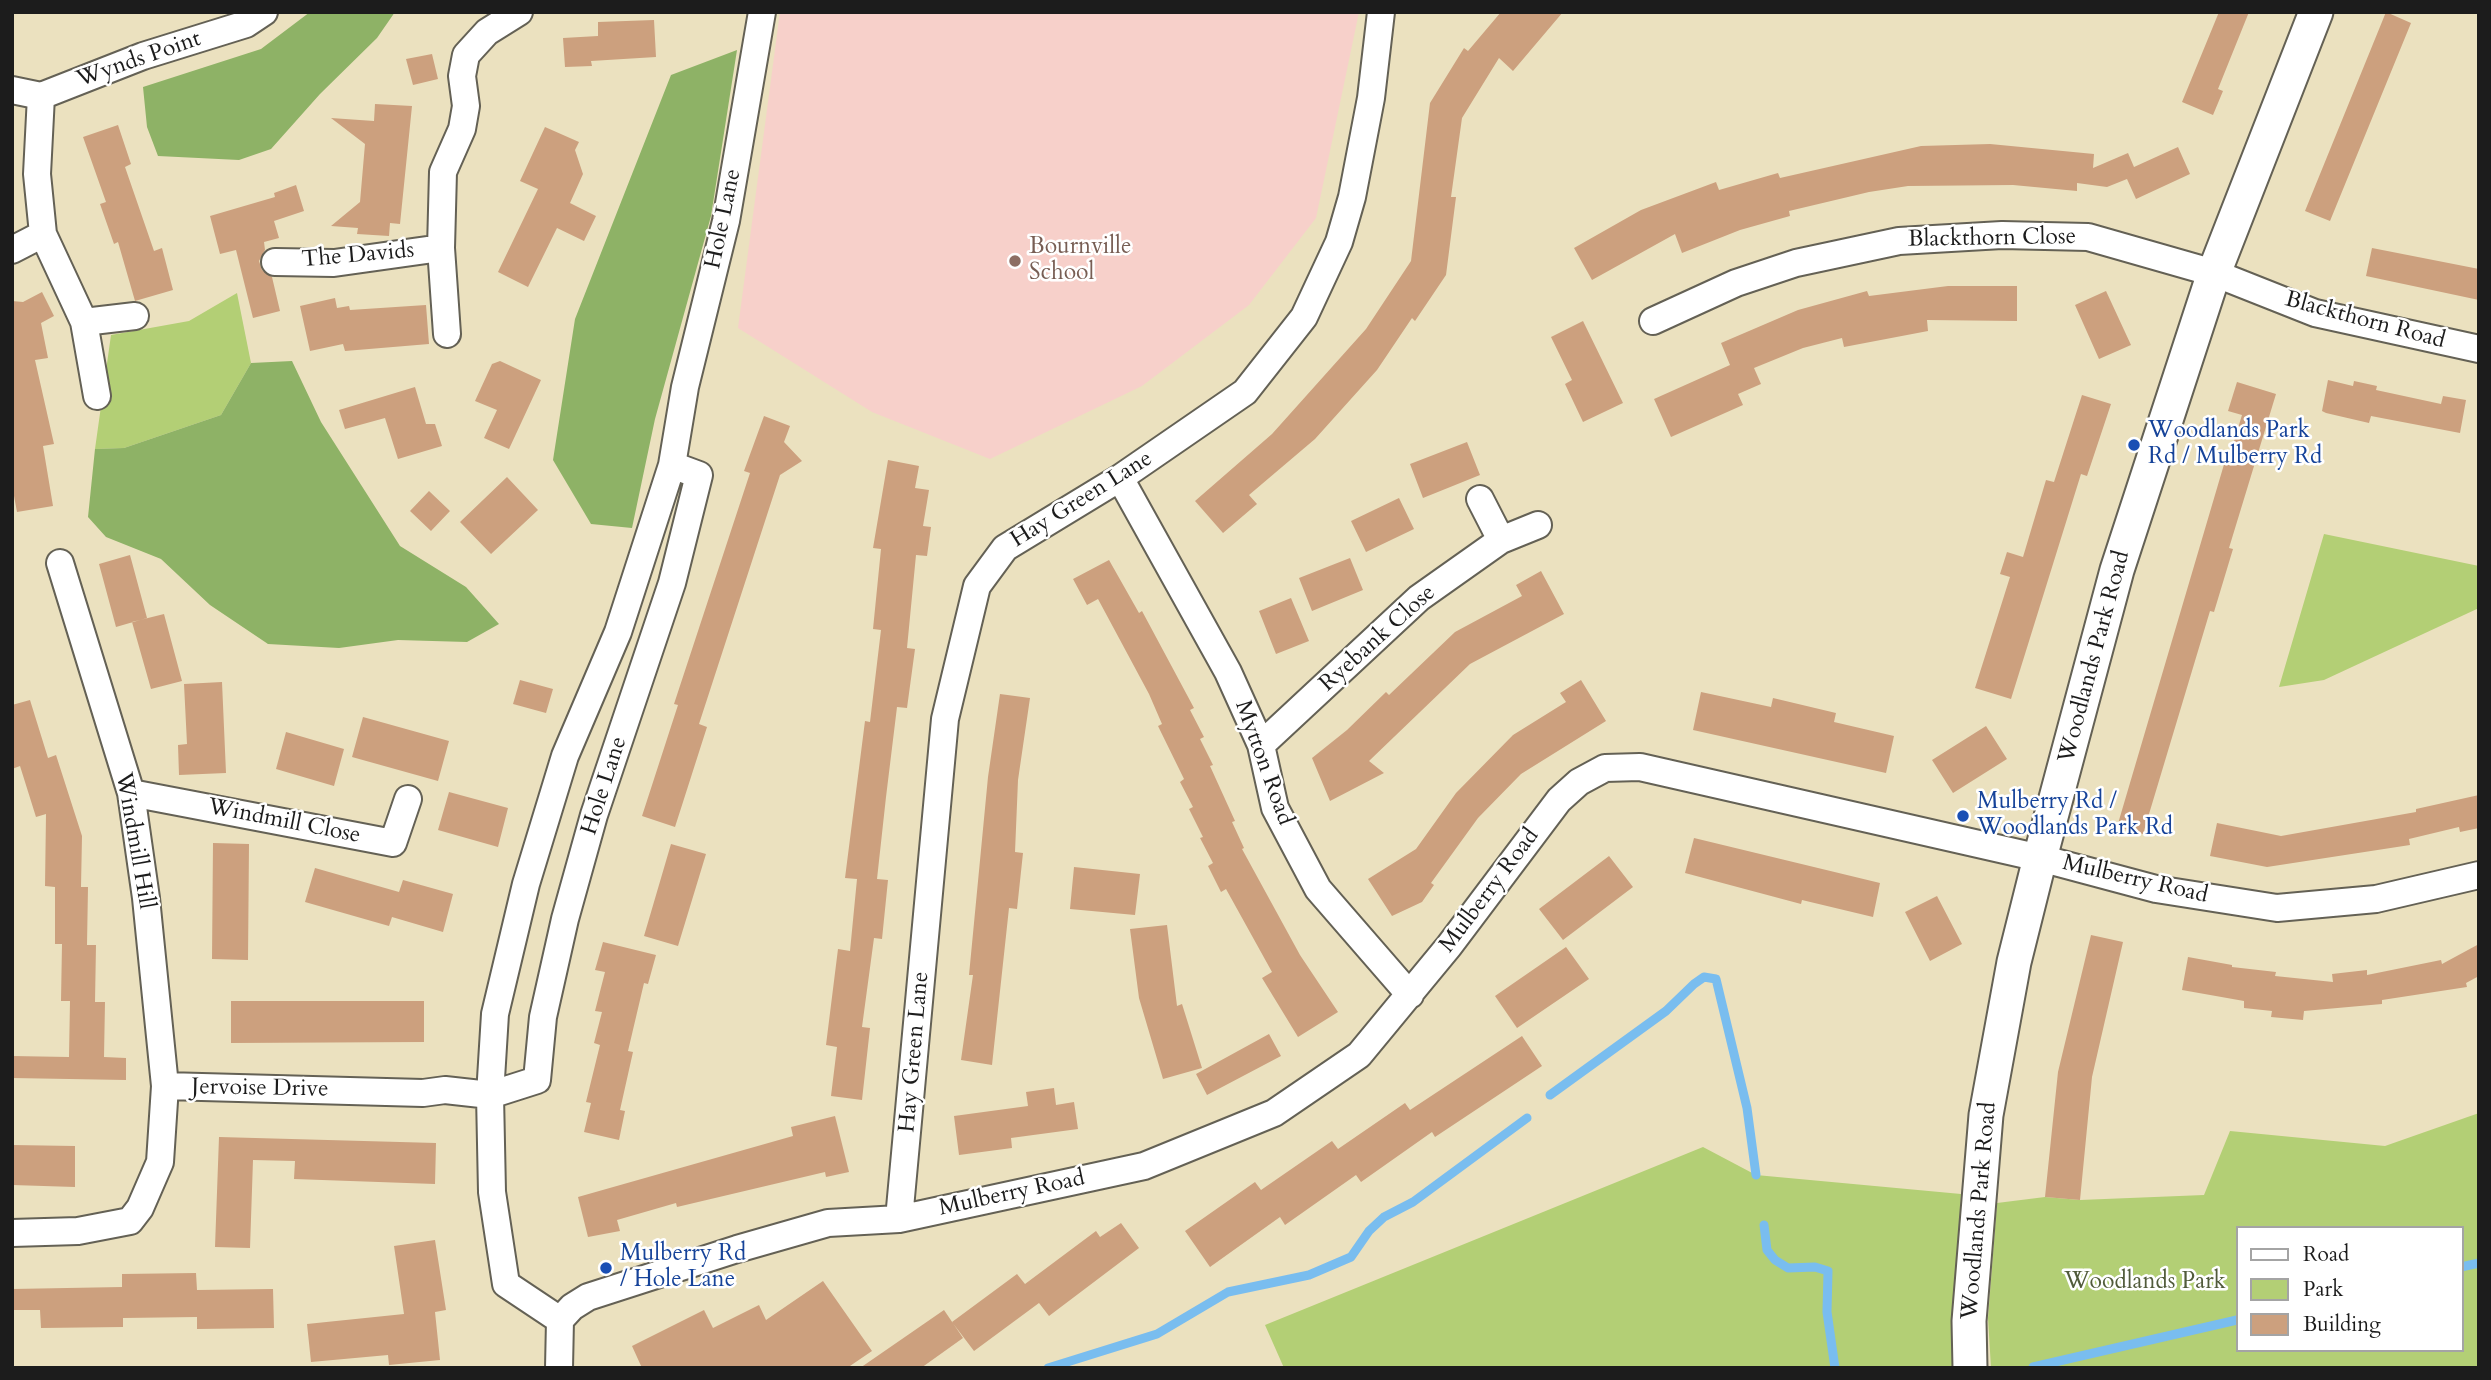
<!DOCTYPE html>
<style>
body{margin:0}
#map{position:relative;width:2491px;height:1380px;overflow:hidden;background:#ebe1bf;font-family:Cardo,serif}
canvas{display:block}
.frame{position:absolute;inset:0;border:14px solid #1c1c1c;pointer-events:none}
.legend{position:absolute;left:2236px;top:1226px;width:228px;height:126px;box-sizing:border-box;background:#fff;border:2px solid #a4a4a4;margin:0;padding:9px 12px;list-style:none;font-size:21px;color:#1c1c1c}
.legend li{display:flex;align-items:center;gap:14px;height:35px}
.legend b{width:35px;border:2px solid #a4a4a4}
</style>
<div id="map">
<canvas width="2491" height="1380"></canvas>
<div class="frame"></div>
<ul class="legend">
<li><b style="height:9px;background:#fff"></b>Road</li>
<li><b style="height:19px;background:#b3cf75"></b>Park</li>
<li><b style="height:19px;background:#cca07e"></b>Building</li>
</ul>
</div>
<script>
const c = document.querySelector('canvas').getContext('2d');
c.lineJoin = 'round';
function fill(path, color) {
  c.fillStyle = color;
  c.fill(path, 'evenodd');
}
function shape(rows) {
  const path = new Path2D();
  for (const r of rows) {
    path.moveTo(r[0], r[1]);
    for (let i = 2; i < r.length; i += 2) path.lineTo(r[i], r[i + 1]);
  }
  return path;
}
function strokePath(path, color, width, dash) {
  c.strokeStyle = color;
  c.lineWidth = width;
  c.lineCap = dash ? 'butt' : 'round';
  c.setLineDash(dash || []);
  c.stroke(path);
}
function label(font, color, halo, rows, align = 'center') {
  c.font = font + ' Cardo,serif';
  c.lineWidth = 5;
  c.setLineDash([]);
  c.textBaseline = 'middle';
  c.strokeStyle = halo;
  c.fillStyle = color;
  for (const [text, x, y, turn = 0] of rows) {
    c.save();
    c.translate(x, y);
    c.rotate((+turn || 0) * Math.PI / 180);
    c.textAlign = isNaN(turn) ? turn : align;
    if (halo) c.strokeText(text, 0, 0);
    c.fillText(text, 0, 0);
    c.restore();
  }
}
const built = shape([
 [780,12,1359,12,1316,218,1249,305,1142,386,990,459,872,412,738,328]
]);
const green = shape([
 [237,293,251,363,221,415,124,448,95,449,111,335,189,321],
 [2324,534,2479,566,2479,608,2324,680,2279,687],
 [2479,1113,2479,1368,1991,1368,1988,1318,1997,1203,2045,1197,2080,1200,2204,1195,2230,1131,2385,1146],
 [2237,1228,2461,1228,2461,1350,2237,1350],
 [1703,1147,1756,1175,1961,1194,1954,1368,1284,1368,1265,1325]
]);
const forest = shape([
 [310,12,395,12,377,38,320,94,271,149,239,160,158,156,147,127,143,87,261,49],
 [737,50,711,216,655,419,632,528,591,524,553,460,575,319,671,75],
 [292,361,321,422,400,546,466,587,499,624,467,642,398,640,339,648,268,644,210,605,161,559,106,537,88,517,95,449,124,448,221,415,251,363]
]);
const stream = shape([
 [1550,1095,1666,1011,1694,984,1704,977,1716,979,1747,1108,1756,1175],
 [1764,1225,1767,1250,1775,1260,1788,1268,1815,1267,1828,1271,1827,1312,1835,1368],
 [2461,1267,2479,1263],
 [2033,1367,2237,1320],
 [1048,1368,1157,1334,1228,1292,1309,1275,1351,1257,1369,1231,1384,1217,1413,1202,1527,1118]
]);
const building = shape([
 [1501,12,1563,12,1513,71,1499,58,1462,118,1451,197,1456,197,1446,275,1415,321,1412,318,1377,370,1315,439,1249,495,1257,504,1223,533,1195,501,1272,434,1366,329,1411,261,1430,103,1464,48,1468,51],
 [2219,12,2249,12,2218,89,2223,91,2213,115,2182,102],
 [2386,12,2411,23,2330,221,2305,211],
 [654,20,656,57,591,61,592,66,565,67,563,38,598,36,598,22],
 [432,54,438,79,413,85,406,59],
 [375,104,412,106,400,224,390,223,389,236,357,234,358,228,331,226,360,202,365,144,331,118,374,121],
 [118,125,131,164,125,167,154,251,162,248,173,290,135,301,118,242,114,244,100,204,106,202,83,137],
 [545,127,579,142,575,150,583,174,570,203,596,216,584,241,557,228,528,287,498,272,538,189,520,181],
 [1990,144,2094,154,2093,168,2128,153,2134,167,2178,147,2190,174,2136,199,2127,179,2107,187,2077,183,2077,191,2013,185,1908,186,1869,192,1789,211,1790,216,1740,230,1682,253,1675,234,1592,280,1574,248,1641,210,1716,182,1719,190,1778,173,1780,178,1921,146],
 [296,185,304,211,274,221,279,238,264,242,265,250,259,261,262,270,272,277,280,311,253,318,236,250,220,254,210,216,275,197,274,193],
 [2372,248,2479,269,2479,300,2366,276],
 [1948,286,2017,286,2017,321,1927,320,1928,331,1844,347,1842,338,1803,348,1754,368,1761,384,1738,394,1743,405,1671,437,1654,399,1730,365,1721,343,1798,310,1867,291,1869,296],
 [2106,291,2131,345,2099,359,2075,305],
 [42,292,54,316,41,323,48,358,35,360,54,444,43,446,53,506,17,512,12,485,12,301,23,302],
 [335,298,337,308,349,306,350,310,426,305,429,344,345,351,343,344,310,351,300,306],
 [1583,321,1623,403,1583,422,1565,384,1572,380,1551,337],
 [500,361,541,380,509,449,484,438,497,410,475,401,492,364],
 [2328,380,2353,386,2354,381,2377,386,2376,390,2441,404,2443,396,2466,400,2460,433,2371,416,2369,423,2326,413,2322,411],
 [2237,382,2276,394,2229,548,2233,549,2214,612,2210,611,2143,834,2117,827,2225,461,2228,461,2242,415,2228,411],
 [415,387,426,424,435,424,442,446,398,459,385,418,345,429,339,410],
 [2082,395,2111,404,2087,476,2081,474,2011,699,1975,688,2010,577,2000,574,2007,552,2023,557,2046,480,2054,482],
 [764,416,790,426,784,442,802,461,780,475,699,724,707,727,675,827,642,816,678,705,674,704,750,473,744,471],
 [1467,442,1480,475,1423,498,1410,464],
 [888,460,919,466,915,488,929,490,923,526,931,527,927,556,916,555,907,648,915,649,907,708,897,707,886,797,877,879,888,880,882,939,874,938,862,1027,870,1028,862,1100,831,1096,837,1047,826,1045,838,949,850,951,857,879,845,878,865,721,870,722,881,630,873,629,881,549,873,548],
 [507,477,538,510,491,554,460,522],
 [429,491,450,511,431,531,410,511],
 [1399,498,1414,529,1366,552,1351,521],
 [130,555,147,618,116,627,99,564],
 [1350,558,1363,590,1312,611,1299,578],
 [1109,560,1139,613,1142,611,1194,708,1190,710,1204,737,1200,739,1213,765,1210,766,1235,821,1232,822,1244,848,1242,849,1300,955,1338,1012,1298,1037,1262,978,1272,972,1226,889,1221,892,1208,866,1213,863,1200,838,1203,837,1189,809,1193,807,1180,782,1184,779,1158,726,1162,724,1149,694,1098,599,1087,605,1073,579],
 [1541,571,1564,614,1470,664,1369,761,1384,773,1330,801,1312,758,1347,730,1386,692,1389,695,1455,632,1522,596,1516,585],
 [1291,598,1309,641,1276,654,1259,611],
 [164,614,182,681,151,689,132,622],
 [520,680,553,689,546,713,513,704],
 [1581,680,1606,721,1521,774,1478,818,1431,883,1434,885,1422,902,1392,916,1368,879,1416,849,1456,793,1513,735,1566,702,1560,693],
 [222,682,226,773,179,775,178,745,187,744,184,684],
 [1701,692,1771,707,1773,698,1836,713,1834,722,1894,736,1886,773,1693,730],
 [1000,694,1030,698,1018,780,1015,852,1023,853,1017,909,1009,908,992,1065,961,1060,973,975,969,975,988,777],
 [30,700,48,758,56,755,82,836,81,887,88,887,87,945,96,945,95,1002,105,1002,104,1057,126,1058,126,1080,12,1078,12,1056,69,1057,70,1001,61,1001,62,944,55,944,55,887,45,886,46,814,36,817,20,766,12,769,12,705],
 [363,717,449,741,438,781,352,757],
 [1986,726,2007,759,1953,793,1932,760],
 [286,732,344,749,334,786,276,769],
 [449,792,508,808,498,847,438,830],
 [2479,795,2479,828,2460,832,2459,827,2409,839,2410,845,2267,867,2210,856,2217,823,2281,836,2416,812,2416,809],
 [1694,838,1880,883,1873,917,1802,900,1801,904,1685,873],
 [213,843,249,844,248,960,212,959],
 [671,844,706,854,678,946,644,936],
 [1609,856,1633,887,1563,940,1539,909],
 [1074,867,1140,874,1135,915,1070,909],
 [315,868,399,892,403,880,453,894,443,932,392,917,389,926,305,902],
 [1937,896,1962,944,1930,961,1905,912],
 [1167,925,1177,1006,1182,1004,1202,1068,1163,1079,1139,998,1130,929],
 [2091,935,2123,942,2092,1077,2080,1200,2045,1197,2058,1072],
 [603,942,656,955,648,984,644,983,628,1051,633,1052,620,1110,625,1111,619,1140,584,1132,591,1103,586,1102,600,1045,594,1043,602,1012,595,1011,605,972,595,970],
 [2479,944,2479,976,2466,983,2467,987,2382,1000,2382,1004,2304,1011,2303,1020,2271,1017,2272,1011,2244,1008,2244,1001,2182,990,2188,957,2232,965,2232,967,2276,972,2275,976,2333,982,2332,974,2367,970,2367,975,2441,960,2442,964],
 [1566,947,1589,979,1517,1028,1495,996],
 [231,1001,424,1001,424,1042,231,1043],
 [1269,1034,1281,1056,1207,1095,1196,1074],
 [1522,1036,1542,1066,1435,1137,1432,1132,1361,1182,1356,1175,1285,1225,1280,1217,1210,1267,1185,1231,1255,1182,1261,1190,1332,1141,1338,1149,1405,1103,1410,1110],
 [1054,1088,1056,1105,1074,1102,1078,1129,1011,1138,1012,1148,959,1155,954,1116,1028,1106,1026,1092],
 [835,1116,849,1172,826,1177,825,1172,677,1207,676,1203,617,1220,620,1231,588,1237,578,1197,793,1136,791,1127],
 [219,1137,436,1143,435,1184,294,1179,295,1161,253,1160,250,1248,215,1247],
 [12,1145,75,1146,75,1187,12,1185],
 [1121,1223,1139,1248,1049,1316,1039,1303,974,1351,952,1322,1017,1274,1025,1284,1096,1231,1100,1237],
 [435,1240,446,1310,435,1312,440,1360,389,1365,388,1355,311,1362,307,1324,404,1314,394,1246],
 [196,1273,197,1290,273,1289,274,1328,197,1329,197,1317,123,1318,123,1327,41,1328,40,1310,12,1310,12,1289,122,1287,122,1274],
 [823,1281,872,1351,847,1368,642,1368,632,1346,704,1310,713,1328,759,1305,766,1320],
 [944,1310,963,1338,921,1368,860,1368]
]);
const minor = shape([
 [12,90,41,96,143,56,246,24,264,12],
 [41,96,37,174,43,234,84,322,97,396],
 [441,248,447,334],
 [12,250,43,234],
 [275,262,334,263,441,248,443,172,462,129,466,106,462,76,466,55,487,32,519,12],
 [1653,321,1736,283,1796,263,1899,241,2002,235,2088,237,2214,273,2315,313,2479,349],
 [84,322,135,316],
 [1120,478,1228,672,1261,745,1275,808,1318,889,1410,995],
 [1501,540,1538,525],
 [60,563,131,793,146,898,165,1086],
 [1261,745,1419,598,1501,540,1480,499],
 [131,793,393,843,408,799],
 [899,1219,945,719,977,586,1005,548,1120,478,1245,392,1304,317,1339,242,1352,197,1371,98,1381,12],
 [12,1233,78,1231,130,1221,140,1208,160,1162,165,1086,423,1093,445,1090,490,1095,537,1080,543,1017,565,919,594,815,672,583,699,475,672,465],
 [560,1320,572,1307,588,1297,737,1249,828,1223,899,1219,1144,1166,1274,1113,1359,1055,1449,946,1559,800,1579,782,1605,768,1640,767,2040,858,2156,889,2277,908,2376,899,2479,875],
 [560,1320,506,1284,492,1192,490,1095,495,1014,526,884,565,756,618,632,672,465,685,387,726,221,762,12],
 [559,1368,560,1320]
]);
const tertiary = shape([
 [1970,1368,1969,1321,1986,1115,2014,962,2040,858,2117,570,2214,273,2316,12]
]);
const markers = [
 [1015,261,7,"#8d6e63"],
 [2134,445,7,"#1a4fb4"],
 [1963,816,7,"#1a4fb4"],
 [606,1268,7,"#1a4fb4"]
];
const streetNames = [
 ["Wynds Point",139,60,-19],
 ["Hole Lane",724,219,-78],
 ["Blackthorn Close",1992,239,-1],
 ["The Davids",358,256,-5],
 ["Blackthorn Road",2365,321,15],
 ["Hay Green Lane",1082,500,-32],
 ["Ryebank Close",1378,639,-42],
 ["Woodlands Park Road",2095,657,-75],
 ["Mytton Road",1263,763,70],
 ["Hole Lane",605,786,-72],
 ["Windmill Close",284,822,11],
 ["Windmill Hill",134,841,80],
 ["Mulberry Road",2135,880,13],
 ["Mulberry Road",1490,891,-53],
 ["Hay Green Lane",915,1052,-85],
 ["Jervoise Drive",260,1089,1],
 ["Mulberry Road",1012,1194,-12],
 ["Woodlands Park Road",1980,1211,-85]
];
const educationNames = [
 ["Bournville",1029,248],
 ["School",1029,274]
];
const transitNames = [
 ["Woodlands Park",2148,432],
 ["Rd / Mulberry Rd",2148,458],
 ["Mulberry Rd /",1977,803],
 ["Woodlands Park Rd",1977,829],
 ["Mulberry Rd",620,1255],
 ["/ Hole Lane",620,1281]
];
const parkNames = [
 ["Woodlands Park",2145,1283]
];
fill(built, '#f7d0ca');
fill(green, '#b3cf75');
fill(forest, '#8eb266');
strokePath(stream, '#79bdef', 9);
fill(building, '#cca07e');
strokePath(minor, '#646155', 30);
strokePath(tertiary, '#646155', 37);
strokePath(minor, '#fff', 26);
strokePath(tertiary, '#fff', 33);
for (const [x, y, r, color] of markers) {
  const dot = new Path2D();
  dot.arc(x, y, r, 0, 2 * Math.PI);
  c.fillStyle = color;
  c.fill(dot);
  strokePath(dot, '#fff', 2.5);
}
label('23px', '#1c1c1c', '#fff', streetNames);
label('23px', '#785e54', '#fff', educationNames, 'left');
label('23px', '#164399', '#fff', transitNames, 'left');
label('23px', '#515b3b', '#fff', parkNames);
</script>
